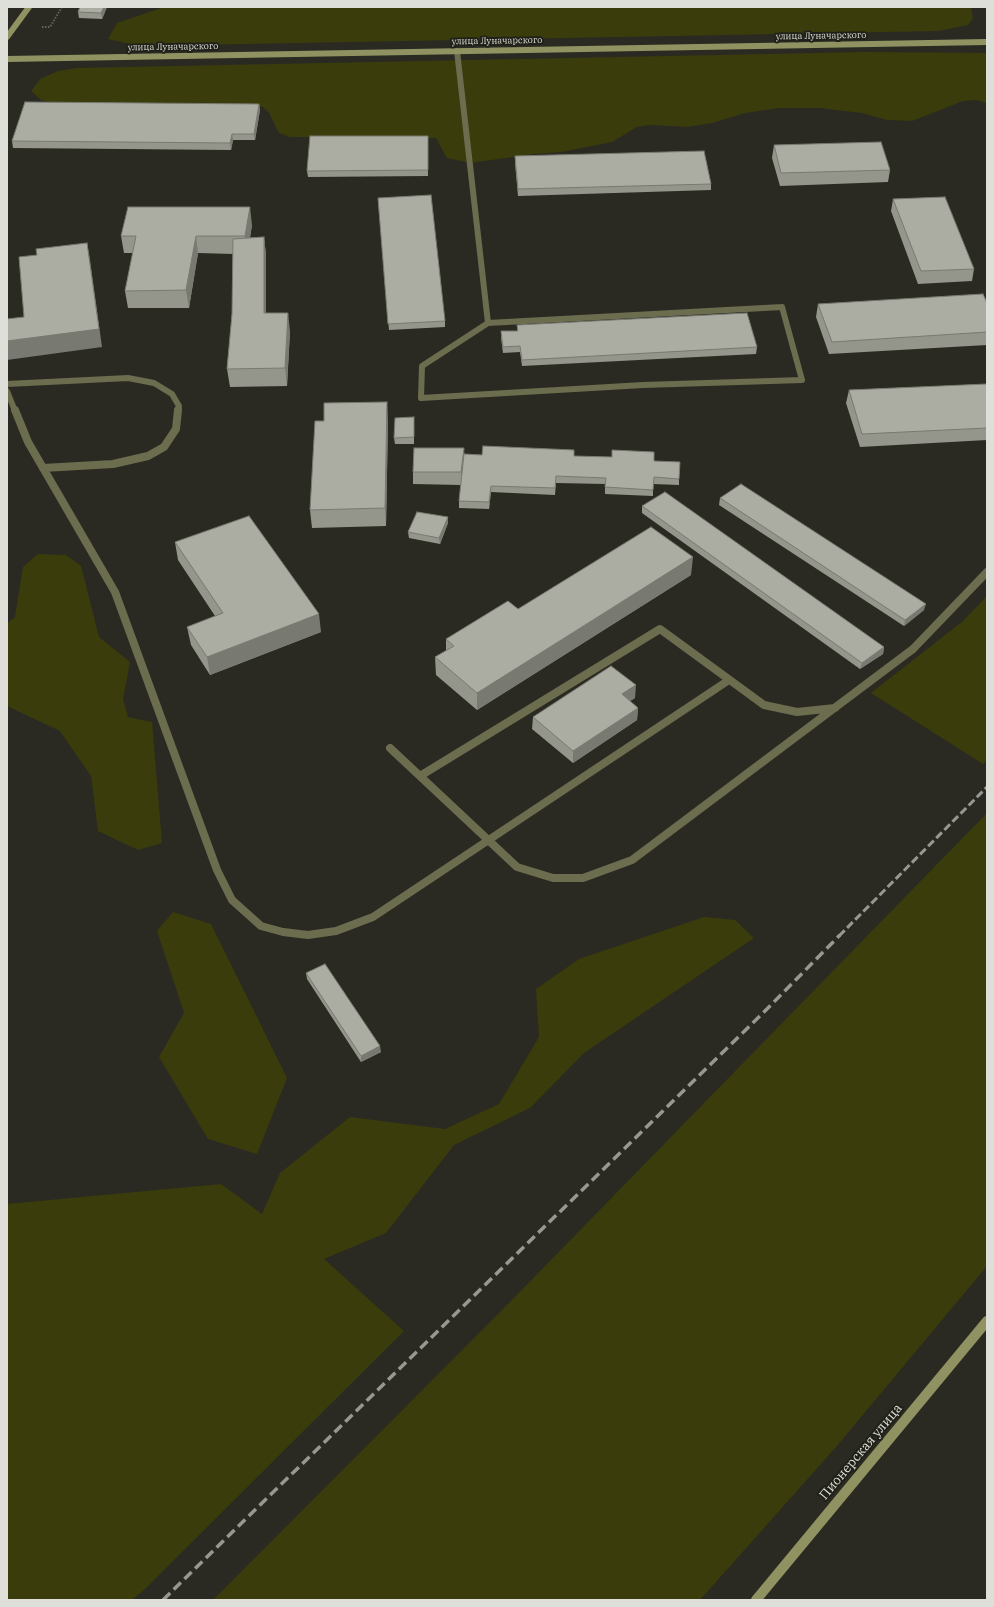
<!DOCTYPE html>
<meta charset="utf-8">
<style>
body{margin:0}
#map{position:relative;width:994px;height:1607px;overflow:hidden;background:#2a2a22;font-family:"IBM Plex Serif",serif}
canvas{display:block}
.frame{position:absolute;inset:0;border:8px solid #dedfd9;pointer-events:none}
</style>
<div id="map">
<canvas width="994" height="1607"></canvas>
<div class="frame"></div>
</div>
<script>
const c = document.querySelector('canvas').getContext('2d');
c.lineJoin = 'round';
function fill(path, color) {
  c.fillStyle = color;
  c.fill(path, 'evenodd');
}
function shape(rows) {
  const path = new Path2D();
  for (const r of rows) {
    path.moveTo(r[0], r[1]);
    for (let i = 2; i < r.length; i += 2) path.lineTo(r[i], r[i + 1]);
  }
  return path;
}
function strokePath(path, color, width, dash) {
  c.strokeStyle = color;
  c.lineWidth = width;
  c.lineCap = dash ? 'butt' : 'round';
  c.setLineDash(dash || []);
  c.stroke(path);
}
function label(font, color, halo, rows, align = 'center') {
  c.font = font + ' "IBM Plex Serif",serif';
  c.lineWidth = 4;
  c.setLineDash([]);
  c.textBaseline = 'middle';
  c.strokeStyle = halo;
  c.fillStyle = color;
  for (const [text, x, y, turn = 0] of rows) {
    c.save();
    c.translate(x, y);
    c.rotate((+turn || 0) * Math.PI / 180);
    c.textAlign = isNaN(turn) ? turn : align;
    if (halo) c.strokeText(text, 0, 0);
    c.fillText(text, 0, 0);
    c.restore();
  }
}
const green = shape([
 [164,7,971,7,973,18,968,25,939,31,139,46,108,39,117,23],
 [864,52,987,53,987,103,976,100,963,101,912,121,887,120,862,113,819,108,780,108,745,113,712,123,688,127,650,125,637,127,612,142,561,152,534,154,470,163,447,158,436,138,290,137,279,133,269,113,263,107,57,104,41,100,31,91,40,79,58,71,77,68],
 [38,554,66,555,81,566,99,637,130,662,123,699,128,717,152,722,162,843,138,850,98,831,91,776,60,731,7,706,7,623,15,617,23,567],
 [987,596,987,760,983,764,871,693,963,621],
 [987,813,987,1266,836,1447,700,1600,213,1600,508,1304],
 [173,912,211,924,287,1078,257,1154,208,1139,159,1057,184,1013,157,931],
 [704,917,735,920,754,938,584,1053,530,1108,454,1145,386,1233,324,1259,404,1331,146,1588,132,1600,7,1600,7,1204,221,1184,262,1214,280,1173,350,1117,445,1129,499,1104,539,1037,536,989,579,959]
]);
const path = shape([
 [42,27,50,27,62,7]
]);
const serviceFar1 = shape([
 [457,51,488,323],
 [782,307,802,380,643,385,421,398,422,366,488,323,782,307],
 [7,384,128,378,154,383,172,394,179,406,178,411],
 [7,391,15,411]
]);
const service = shape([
 [15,410,28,442,115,592,217,870,232,900,261,926,283,932,308,935,336,931,373,917,729,680],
 [43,468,113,464,148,456,164,447,176,429,178,410],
 [390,748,517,867,553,878,583,878,632,860,913,649],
 [420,776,660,629,764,705,797,712,835,708]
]);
const minor = shape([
 [913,649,987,572]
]);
const secondaryFar1 = shape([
 [7,37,29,7],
 [7,59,987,42]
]);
const secondary = shape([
 [756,1600,987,1321]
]);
const railFar1 = shape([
 [839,936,987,787]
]);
const rail = shape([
 [163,1600,763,1013,840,935]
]);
const wall = shape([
 [107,7,102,19,79,18,78,12],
 [259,104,260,110,255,140,233,140,231,150,13,148,12,141],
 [428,136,428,176,308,177,307,171],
 [774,145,890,170,888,182,780,186,772,158],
 [515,156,711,184,711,190,518,196,515,163],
 [378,198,445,321,445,327,389,330],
 [893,199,974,269,972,281,918,284,891,211],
 [252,225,250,238,264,237,266,255,266,313,290,331,287,386,230,387,227,369,232,314,233,254,198,253,189,308,128,308,125,291,133,253,124,253,121,236],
 [987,303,987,345,829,354,816,317,818,304],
 [517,325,757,347,756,354,522,366,520,352,503,353,501,338,501,331,517,331],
 [987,384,987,440,860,447,846,403,849,390],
 [414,417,414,444,395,444,394,438],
 [388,420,386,526,312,528,310,510],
 [464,454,482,455,574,456,654,461,679,479,679,485,653,484,653,496,605,494,605,484,556,483,555,495,491,492,489,509,459,508,459,501,461,485,413,484,413,472],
 [720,498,924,610,904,626,719,505],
 [642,506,884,647,883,654,860,669,642,513],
 [448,517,448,523,440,544,409,538,408,532],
 [175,542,321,632,210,675,191,645,187,627,215,616,178,560],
 [691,575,477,710,436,675,435,657,446,651,446,639,518,609],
 [635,698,630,701,638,708,637,720,573,763,532,729,533,717],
 [306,973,381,1052,361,1062,307,979]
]);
const shadedWall = shape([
 [104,7,107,7,102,19,101,13],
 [259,104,260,110,255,140,254,134],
 [232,134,233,140,231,150,230,143],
 [250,207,252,225,247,254,245,236],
 [196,236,198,253,189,308,186,290],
 [264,237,266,255,266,331,264,313],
 [87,243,90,260,102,347,7,360,7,341],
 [288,313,290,331,287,386,285,368],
 [387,402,388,420,386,526,385,508],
 [464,448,465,461,461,485,461,472],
 [491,486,491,492,489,509,489,502],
 [448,517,448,523,440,544,439,538],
 [693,557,691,575,477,710,477,693],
 [926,604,924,610,904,626,905,620],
 [319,614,321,632,210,675,207,657],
 [884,647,883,654,860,669,862,663],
 [636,685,635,698,621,707,622,694],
 [638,708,637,720,573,763,573,751],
 [380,1046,381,1052,361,1062,361,1056]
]);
const building = shape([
 [80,7,104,7,101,13,78,12,80,7],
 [25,102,259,104,254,134,232,134,230,143,12,141,25,102],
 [310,136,428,136,428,170,307,171,310,136],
 [881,142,890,170,781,173,774,145,881,142],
 [704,151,711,184,518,189,515,156,704,151],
 [431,195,445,321,388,324,378,198,431,195],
 [945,197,974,269,921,271,893,199,945,197],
 [128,207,250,207,245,236,196,236,186,290,125,291,136,236,121,236,128,207],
 [264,237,264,313,288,313,285,368,227,369,232,314,233,239,264,237],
 [87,243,99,329,7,341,7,319,24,317,19,257,37,255,36,249,87,243],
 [983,294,987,303,987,332,832,342,818,304,983,294],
 [747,313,757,347,522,360,520,346,503,347,501,331,518,331,517,325,747,313],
 [987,384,987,428,862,434,849,390,987,384],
 [387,402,385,508,310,510,315,421,324,421,324,403,387,402],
 [414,417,414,437,394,438,395,418,414,417],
 [483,446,574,450,574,456,612,457,612,450,654,452,654,461,680,462,679,479,654,477,653,490,605,487,606,478,556,476,555,488,491,486,489,502,459,501,464,454,482,455,483,446],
 [414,448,464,448,461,472,413,472,414,448],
 [741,484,926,604,905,620,720,498,741,484],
 [665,492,884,647,862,663,642,506,665,492],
 [417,512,448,517,439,538,408,532,417,512],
 [249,516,319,614,207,657,187,627,223,613,175,542,249,516],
 [651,527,693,557,477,693,435,657,454,646,446,639,508,601,518,609,651,527],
 [611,666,636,685,622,694,638,708,573,751,533,717,611,666],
 [325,964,380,1046,361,1056,306,973,325,964]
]);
const farStreetnames = [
 ["улица Луначарского",821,36,-1],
 ["улица Луначарского",497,41,-1],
 ["улица Луначарского",173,47,-1]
];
const nearStreetnames = [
 ["Пионерская улица",861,1452,-50]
];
fill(green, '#3a3c0c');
strokePath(path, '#63635c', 2, [1.5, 1.5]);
strokePath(serviceFar1, '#6b6d4e', 6);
strokePath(service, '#6b6d4e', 8);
strokePath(minor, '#6b6d4e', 8);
strokePath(secondaryFar1, '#909361', 6);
strokePath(secondary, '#909361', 10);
strokePath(railFar1, '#989892', 3, [8, 3.5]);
strokePath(rail, '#989892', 3.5, [10, 5]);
fill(wall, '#94958b');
fill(shadedWall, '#787971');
fill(building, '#acada2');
strokePath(building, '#787971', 1);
label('9px', '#dedfd9', '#202118', farStreetnames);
label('13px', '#dedfd9', '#202118', nearStreetnames);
</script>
